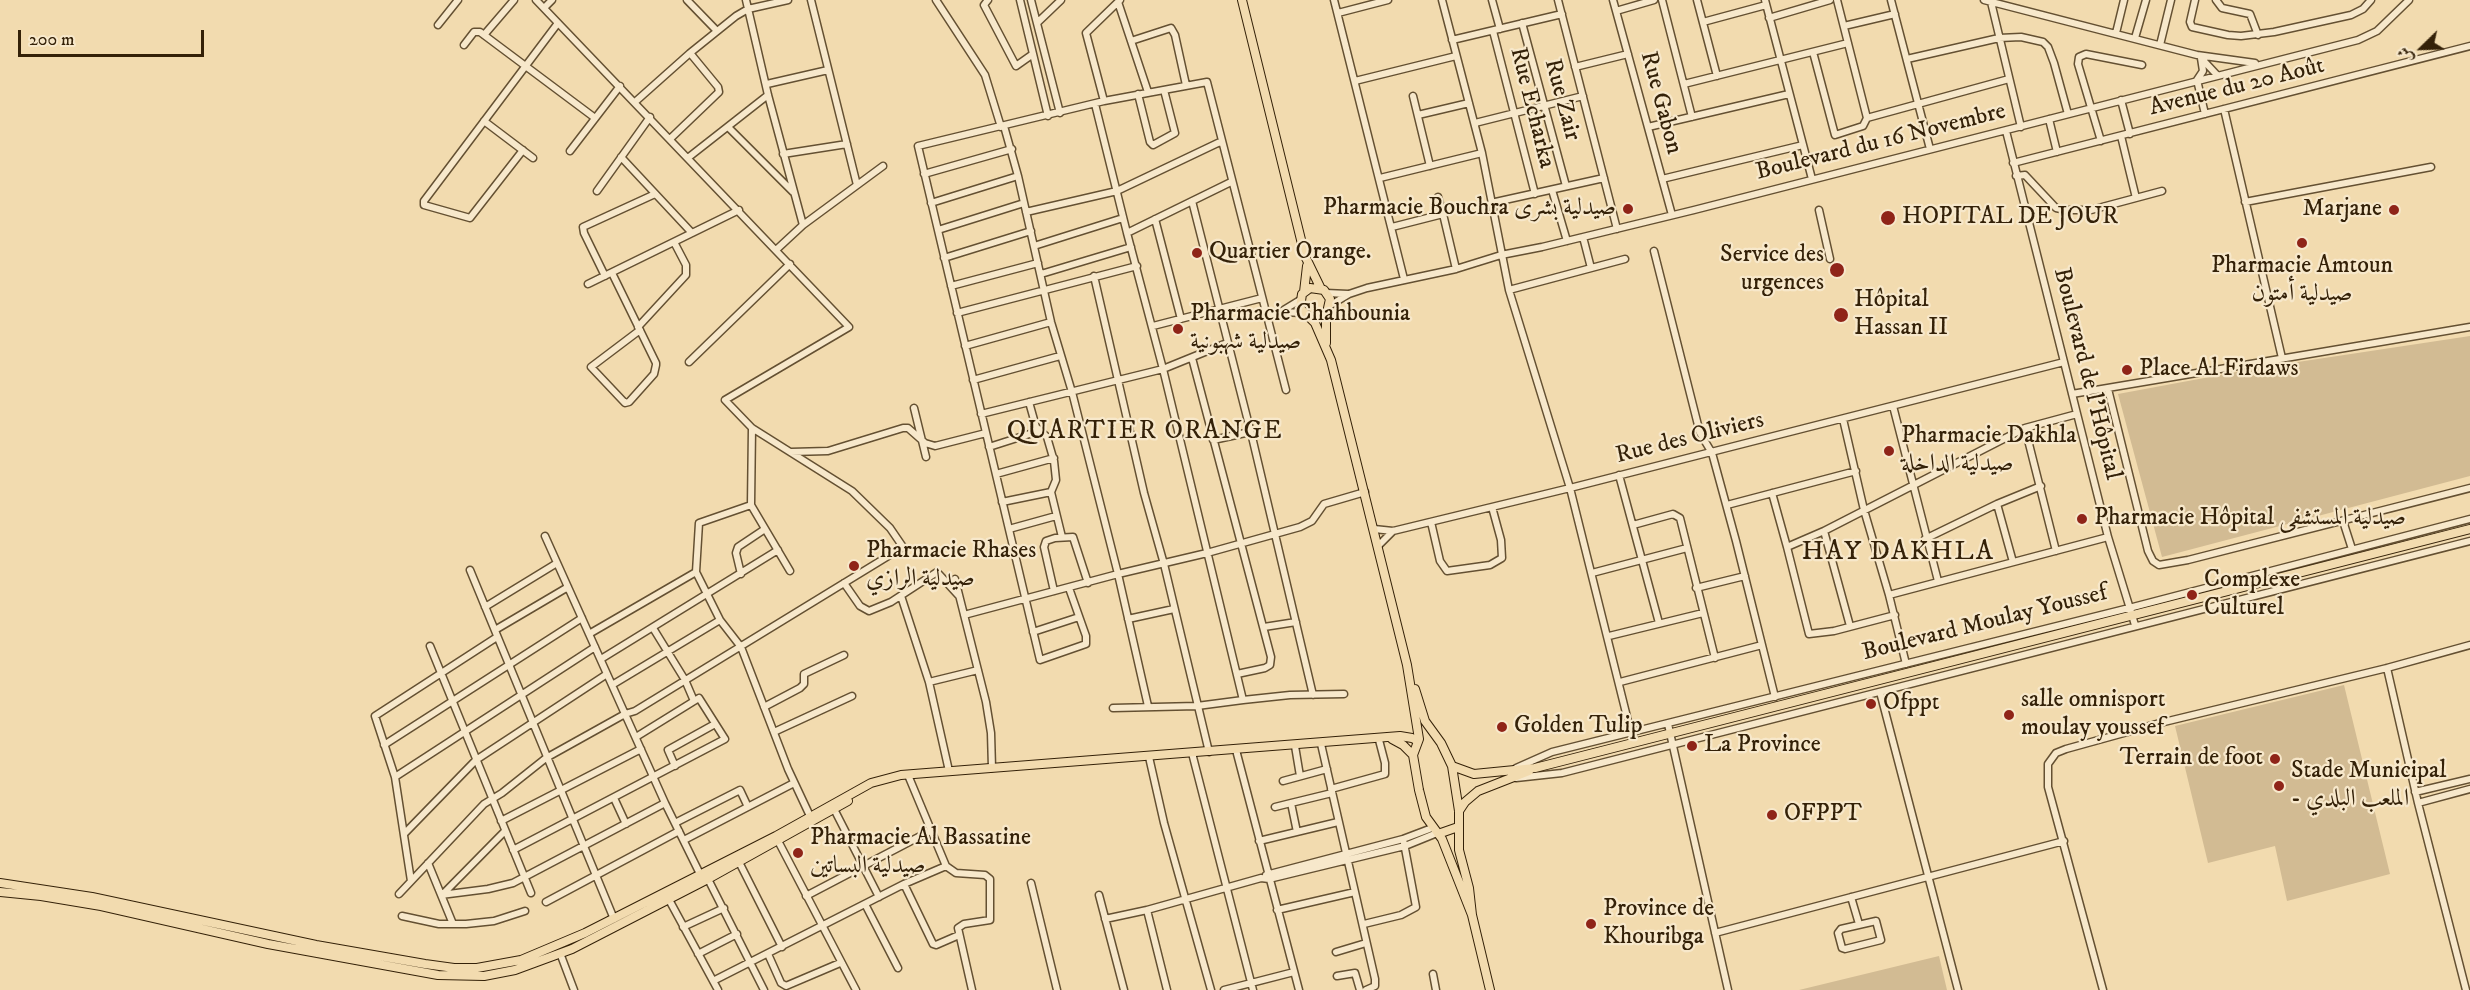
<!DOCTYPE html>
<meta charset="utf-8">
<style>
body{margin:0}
#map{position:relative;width:2470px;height:990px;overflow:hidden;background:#f2dbaf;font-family:"IM FELL DW Pica",Amiri,serif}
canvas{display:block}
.north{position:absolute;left:2392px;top:18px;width:60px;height:60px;-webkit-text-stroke:4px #f7e8cb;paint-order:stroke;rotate:247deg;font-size:16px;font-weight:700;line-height:24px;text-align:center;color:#342108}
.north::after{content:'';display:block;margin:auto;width:21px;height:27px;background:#342108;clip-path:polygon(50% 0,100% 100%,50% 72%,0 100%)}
.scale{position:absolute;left:18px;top:30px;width:186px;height:27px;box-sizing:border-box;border:3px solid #342108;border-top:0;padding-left:8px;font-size:18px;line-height:21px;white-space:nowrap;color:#342108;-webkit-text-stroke:4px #f7e8cb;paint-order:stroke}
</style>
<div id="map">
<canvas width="2470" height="990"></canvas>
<div class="north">ش</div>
<div class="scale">200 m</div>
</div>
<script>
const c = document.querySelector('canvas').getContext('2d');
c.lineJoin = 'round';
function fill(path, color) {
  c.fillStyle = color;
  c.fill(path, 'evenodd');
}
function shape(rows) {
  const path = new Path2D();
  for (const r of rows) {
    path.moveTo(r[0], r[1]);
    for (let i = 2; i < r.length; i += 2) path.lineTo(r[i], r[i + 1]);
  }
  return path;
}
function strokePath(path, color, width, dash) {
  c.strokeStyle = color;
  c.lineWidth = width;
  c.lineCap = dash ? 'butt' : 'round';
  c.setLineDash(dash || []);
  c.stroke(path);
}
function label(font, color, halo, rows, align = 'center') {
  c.font = font + ' "IM FELL DW Pica",Amiri,serif';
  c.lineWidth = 4.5;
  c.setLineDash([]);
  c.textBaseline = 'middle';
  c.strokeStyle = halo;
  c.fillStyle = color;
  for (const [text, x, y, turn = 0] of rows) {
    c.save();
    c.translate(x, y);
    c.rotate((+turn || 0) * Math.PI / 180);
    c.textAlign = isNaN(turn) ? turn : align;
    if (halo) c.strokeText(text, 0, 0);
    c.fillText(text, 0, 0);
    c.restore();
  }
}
const green = shape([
 [2470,336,2470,476,2162,557,2118,394,2258,368],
 [2344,685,2390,874,2287,901,2275,846,2208,863,2175,726],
 [1939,956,1947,990,1799,990]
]);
const minor = shape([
 [687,0,717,31],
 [746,0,768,95,803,225],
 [811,0,857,185],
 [936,0,985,75,1001,127],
 [988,0,984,5,1016,66,1033,54],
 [1020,0,1048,116],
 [1031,0,1060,113],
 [1334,0,1404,279],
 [1492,0,1500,29],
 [1558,0,1617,229],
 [1613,0,1672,215],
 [1662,0,1692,117],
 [1697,0,1717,76],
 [1765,0,1812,179],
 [1891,0,1930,149],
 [1984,0,2197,55,2255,63],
 [2195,0,2190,22,2192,27,2228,35,2241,36,2274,32,2351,15,2363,9,2371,0],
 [2216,0,2222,8,2250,14,2258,35],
 [1118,2,1148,92],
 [1991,2,2021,127],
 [544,8,552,0],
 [1616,11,1654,0],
 [1338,13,1388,0],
 [1769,18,1830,0],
 [1703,22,1766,5],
 [1037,23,1061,0],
 [1522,23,1566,186],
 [438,25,458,0],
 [1844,26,1895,14],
 [1493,31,1535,194],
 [2116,33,2124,0],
 [484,35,514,0],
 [2135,38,2146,0],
 [1452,40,1562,14],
 [1131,41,1171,28,1175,35,1186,85],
 [464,45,474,32,480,32,595,118],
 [2160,45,2171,0],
 [1813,52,1835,135,1863,126,1867,118,1837,0],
 [2201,58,2203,71,2197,80,2205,114],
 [1907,59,1999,38,2021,37,2043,42,2048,47,2054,63,2068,114],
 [2202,59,2217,75],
 [1575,67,1628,54],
 [1355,81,1456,56],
 [767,84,828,70],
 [1684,84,1848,43],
 [1138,94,1150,142,1153,145,1175,133,1164,90],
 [1413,96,1430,166],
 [2121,100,2130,134],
 [1104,101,1086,33,1120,0],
 [635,102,690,53,736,16,748,9,788,0],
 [1095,104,1127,233,1231,182],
 [2224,109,2282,358],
 [1418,115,1469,103],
 [1867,118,2009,79],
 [2049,119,2057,152],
 [484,121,533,158],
 [1475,123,1583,96],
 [1004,126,1018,176,1051,322,1072,392,1118,574,1148,706],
 [728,127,793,192],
 [1648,127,1789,94],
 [2006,131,2108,537,2135,625],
 [2121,136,2136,198],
 [671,138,719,92,718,87,690,53],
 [2101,141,2078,64,2079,57,2086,54,2142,65],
 [523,150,470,218,424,205,424,201,558,23],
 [570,151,620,86],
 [783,154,847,144],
 [621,157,692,233],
 [689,157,768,95],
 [2013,163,2470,46],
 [924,174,1012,149],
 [2016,176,2025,175,2056,208,2066,210,2091,210,2162,191],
 [1380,178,1482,153],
 [1662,179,1803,145],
 [1552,190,1567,241],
 [597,191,650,117],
 [1438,197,1443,214],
 [1192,201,1253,441,1313,695],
 [2245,202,2431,167],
 [931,203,1018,176],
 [1491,203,1604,178],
 [1819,210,1830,259],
 [1026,212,1117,191,1222,141],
 [1155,219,1181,319],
 [1392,227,1443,214,1456,269],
 [938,230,1024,203],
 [1583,237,1591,268],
 [1034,246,1123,218],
 [776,250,803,225,883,166],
 [1654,251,1700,433,1712,453,1736,541,1775,697],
 [944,258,1031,231],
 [612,273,656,363,656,365,654,374,629,402,625,403,591,367,640,330],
 [1041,274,1131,247],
 [605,276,584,233,583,227,655,194],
 [1094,276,1144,493,1164,564,1209,752],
 [588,284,739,210],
 [951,286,1038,263],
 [1509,290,1625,259],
 [1326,293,1348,294],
 [1329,306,1349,294,1367,288,1456,269,1501,255,1542,247,1694,210,2358,40,2377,31,2409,0],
 [1282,311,1300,300],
 [957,313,1137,266],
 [1266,315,1281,312,1304,313],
 [1153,326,1262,298],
 [638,327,686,275,686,265,674,242],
 [965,346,1051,322],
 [1192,358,1271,657,1270,665,1265,668,1237,674],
 [689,362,790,264],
 [973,380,1060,356],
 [2108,389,2148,551,2153,561,2159,565,2188,560,2470,488],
 [2072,394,2470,327],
 [1029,402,1036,427,1047,437,1054,461,1056,480,1051,492],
 [1893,406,1938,581],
 [914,408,926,457],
 [981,414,1163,369,1227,343],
 [1843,419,1864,510,1889,595],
 [752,428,751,505,699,523,696,572,720,620,741,647,788,769,810,816],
 [2025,428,2056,551],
 [1213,440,1250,432],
 [989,447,1039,431],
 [791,452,828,451,903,428,908,428,925,443,935,446,986,433],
 [996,474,1054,458],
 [1619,475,1659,623],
 [1772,493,1787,547],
 [1002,502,1051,492,1062,537],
 [1997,504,2013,562],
 [751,505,790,571],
 [1727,505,1856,471],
 [2343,521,2352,549],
 [1431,522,1440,561,1447,571,1490,565,1502,558,1501,540,1492,507],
 [1633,525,1673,514,1680,518,1715,658],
 [1009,529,1056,516],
 [1374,529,1393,531,1570,488,1509,290,1482,153,1442,0],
 [1824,531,1850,626],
 [545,536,665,803,700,874],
 [1925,539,1997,504,2041,486],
 [1378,546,1393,531],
 [470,570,614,919],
 [1592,573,1687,548],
 [741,574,736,553,738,547,765,529],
 [955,579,986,702,991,733,992,768],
 [844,583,860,606,869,611,891,602,937,572,959,596],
 [1069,588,1086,636,1086,644,1040,660,918,146,1104,101,1207,82,1286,390],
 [1696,588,1745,576],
 [1054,591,1044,547,1046,541,1055,538,1073,537,1088,583],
 [901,596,929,682],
 [485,607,557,563],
 [964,615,1118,574,1207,553,1300,527,1312,521,1324,504,1365,492],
 [1895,615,1834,631,1809,634,1787,547,1824,531,2025,428,2077,414],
 [1128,619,1174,609],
 [1264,627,1296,622],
 [653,628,685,680,694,701],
 [495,630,568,587],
 [1033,632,1079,617],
 [589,634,696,572],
 [1609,636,1703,613],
 [430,646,531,893],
 [601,659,778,550],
 [1906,664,1889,595,2108,537],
 [2387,668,2418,803,2466,990],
 [1620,682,1762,645],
 [612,685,720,620],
 [1880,692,1958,990],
 [1243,700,1290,695,1344,694],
 [764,707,800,688,804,684,804,674,844,655],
 [1113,708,1197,706,1243,700,1163,369,1127,233],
 [1668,724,1728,990],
 [774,732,852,696],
 [1631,733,1570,488,2064,362],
 [1321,744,1375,979,1375,986,1366,990],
 [384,745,582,618],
 [1295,746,1300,776],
 [1236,750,1299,990],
 [1192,753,1253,990],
 [1149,757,1164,823,1211,990],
 [675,766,668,750,715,724],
 [1516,768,1552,752,2129,608,2470,519],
 [949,771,929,682,978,670],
 [395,777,595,647],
 [1516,778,1562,773,2470,541],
 [1283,781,1327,769],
 [1331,789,1385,774,1385,763,1379,740],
 [2415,792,2470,779],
 [614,798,626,824],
 [2418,803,2470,789],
 [1275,807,1291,803],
 [834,809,879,897],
 [501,821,641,749],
 [675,823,740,790,748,807],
 [1297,832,1291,803,1332,793],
 [404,834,476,760,607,674],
 [776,837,856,990],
 [684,840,794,783],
 [1259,841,1338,822],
 [513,850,725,739,699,698,636,737],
 [739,862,782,947],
 [428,863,453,924],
 [946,866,956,873,985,875,990,879,990,920,964,924,958,928,972,990],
 [1266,875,1403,839,1432,828],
 [708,879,764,990],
 [411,881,395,777,375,716,497,637],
 [1031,883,1057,990],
 [904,884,933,944,936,945,959,935],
 [399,894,484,804,502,793,546,758,625,714,635,711,903,547,890,528,852,491,752,428,725,400,849,327,536,0],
 [441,895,488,889,513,883,665,803],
 [442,895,505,831],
 [1099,895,1124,990],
 [667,896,718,990],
 [806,896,932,830],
 [1851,897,1859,924],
 [546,902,679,831],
 [865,904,898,968],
 [1277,910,1355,892],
 [402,916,439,924,466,924,494,921,525,911],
 [1105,919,1147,910],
 [1876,921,1881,940,1845,949,1842,948,1838,933,1841,929,1876,921],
 [1364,924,1401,915,1416,907,1404,843],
 [683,927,724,908],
 [1715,933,2064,841],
 [1336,952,1366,943],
 [560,953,574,990],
 [698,954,737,934],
 [768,954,781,983,786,986,840,963],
 [1433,974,1436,990],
 [1337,976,1355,973,1360,990],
 [713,981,904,884,946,866,908,775],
 [1167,990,1147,910,1261,878,1269,879,1405,846,1437,833],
 [1224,990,1294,972],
 [2103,990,2048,787,2048,764,2056,753,2066,749,2160,723,2387,668,2470,645]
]);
const major = shape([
 [1242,0,1305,256,1321,289],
 [1304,292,1307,266],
 [1326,343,1326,317,1330,299,1324,290,1310,288,1302,294,1300,308,1315,323,1331,360,1407,665,1419,739,1413,755,1419,790,1426,817,1442,839,1472,915],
 [1415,689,1425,721,1441,743,1452,766,1459,811,1459,850,1469,888,1472,915,1490,990],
 [1392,739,1403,745,1413,755],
 [1452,766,1474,774,1535,768,2470,529],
 [1459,811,1465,802,1478,791,1529,771],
 [1438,834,1458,827],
 [0,883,92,897,316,945,425,964,454,968,477,968,521,960,585,933,776,836,871,783,901,775,1400,736,1412,738,1418,741],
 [0,892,41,896,101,906,268,944,438,975,484,976,515,970,572,949,708,879,848,801]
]);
const markers = [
 [1628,209,6,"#8f2418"],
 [2394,210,6,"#8f2418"],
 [1888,218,8,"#8f2418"],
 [2302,243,6,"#8f2418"],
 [1197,253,6,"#8f2418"],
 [1837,270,8,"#8f2418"],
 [1841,315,8,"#8f2418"],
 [1178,329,6,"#8f2418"],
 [2127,370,6,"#8f2418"],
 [1889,451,6,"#8f2418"],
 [2082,519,6,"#8f2418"],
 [854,566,6,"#8f2418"],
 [2192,595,6,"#8f2418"],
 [1871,704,6,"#8f2418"],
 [2009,715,6,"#8f2418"],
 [1502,727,6,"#8f2418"],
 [1692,746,6,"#8f2418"],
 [2275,759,6,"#8f2418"],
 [2279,786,6,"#8f2418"],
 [1772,815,6,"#8f2418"],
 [798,853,6,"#8f2418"],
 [1591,924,6,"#8f2418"]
];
const streetNames = [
 ["Avenue du 20 Août",2237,88,-14],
 ["Rue Zair",1561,100,75],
 ["Rue Gabon",1660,103,75],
 ["Rue Echarka",1531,108,76],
 ["Boulevard du 16 Novembre",1881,143,-14],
 ["Boulevard de l'Hôpital",2086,374,76],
 ["Rue des Oliviers",1690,439,-14],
 ["Boulevard Moulay Youssef",1985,624,-14]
];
const poiNames = [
 ["Pharmacie Bouchra صيدلية بشرى",1616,209,"right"],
 ["Marjane",2382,210,"right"],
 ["HOPITAL DE JOUR",1902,218],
 ["Quartier Orange.",1209,253],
 ["Service des",1824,256,"right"],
 ["urgences",1824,284,"right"],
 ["Pharmacie Amtoun",2302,267,"center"],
 ["صيدلية أمتون",2302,295,"center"],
 ["Hôpital",1854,301],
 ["Hassan II",1854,329],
 ["Pharmacie Chahbounia",1190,315],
 ["صيدلية شهبونية",1190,343],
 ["Place Al Firdaws",2139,370],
 ["Pharmacie Dakhla",1901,437],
 ["صيدلية الداخلة",1901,465],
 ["Pharmacie Hôpital صيدلية المستشفى",2094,519],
 ["Pharmacie Rhases",866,552],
 ["صيدلية الرازي",866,580],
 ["Complexe",2204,581],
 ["Culturel",2204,609],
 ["salle omnisport",2021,701],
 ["moulay youssef",2021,729],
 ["Ofppt",1883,704],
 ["Golden Tulip",1514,727],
 ["La Province",1704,746],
 ["Terrain de foot",2263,759,"right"],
 ["Stade Municipal",2291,772],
 ["- الملعب البلدي",2291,800],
 ["OFPPT",1784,815],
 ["Pharmacie Al Bassatine",810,839],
 ["صيدلية البساتين",810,867],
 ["Province de",1603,910],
 ["Khouribga",1603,938]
];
const neighbourhoodNames = [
 ["QUARTIER ORANGE",1145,433]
];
const quarterNames = [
 ["HAY DAKHLA",1898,553]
];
fill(green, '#d2bb93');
strokePath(minor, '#645032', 9);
strokePath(major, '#342108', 10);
strokePath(minor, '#f7e8cb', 6);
strokePath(major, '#f2dbaf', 8);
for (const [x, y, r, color] of markers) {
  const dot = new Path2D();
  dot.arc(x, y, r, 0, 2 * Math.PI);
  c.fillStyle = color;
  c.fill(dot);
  strokePath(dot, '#f7e8cb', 2);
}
label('24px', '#342108', '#f7e8cb', streetNames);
label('24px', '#342108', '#f7e8cb', poiNames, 'left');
c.letterSpacing = '1.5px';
label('26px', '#342108', '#f7e8cb', neighbourhoodNames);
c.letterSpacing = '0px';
c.letterSpacing = '1.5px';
label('27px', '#342108', '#f7e8cb', quarterNames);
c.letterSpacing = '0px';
</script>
